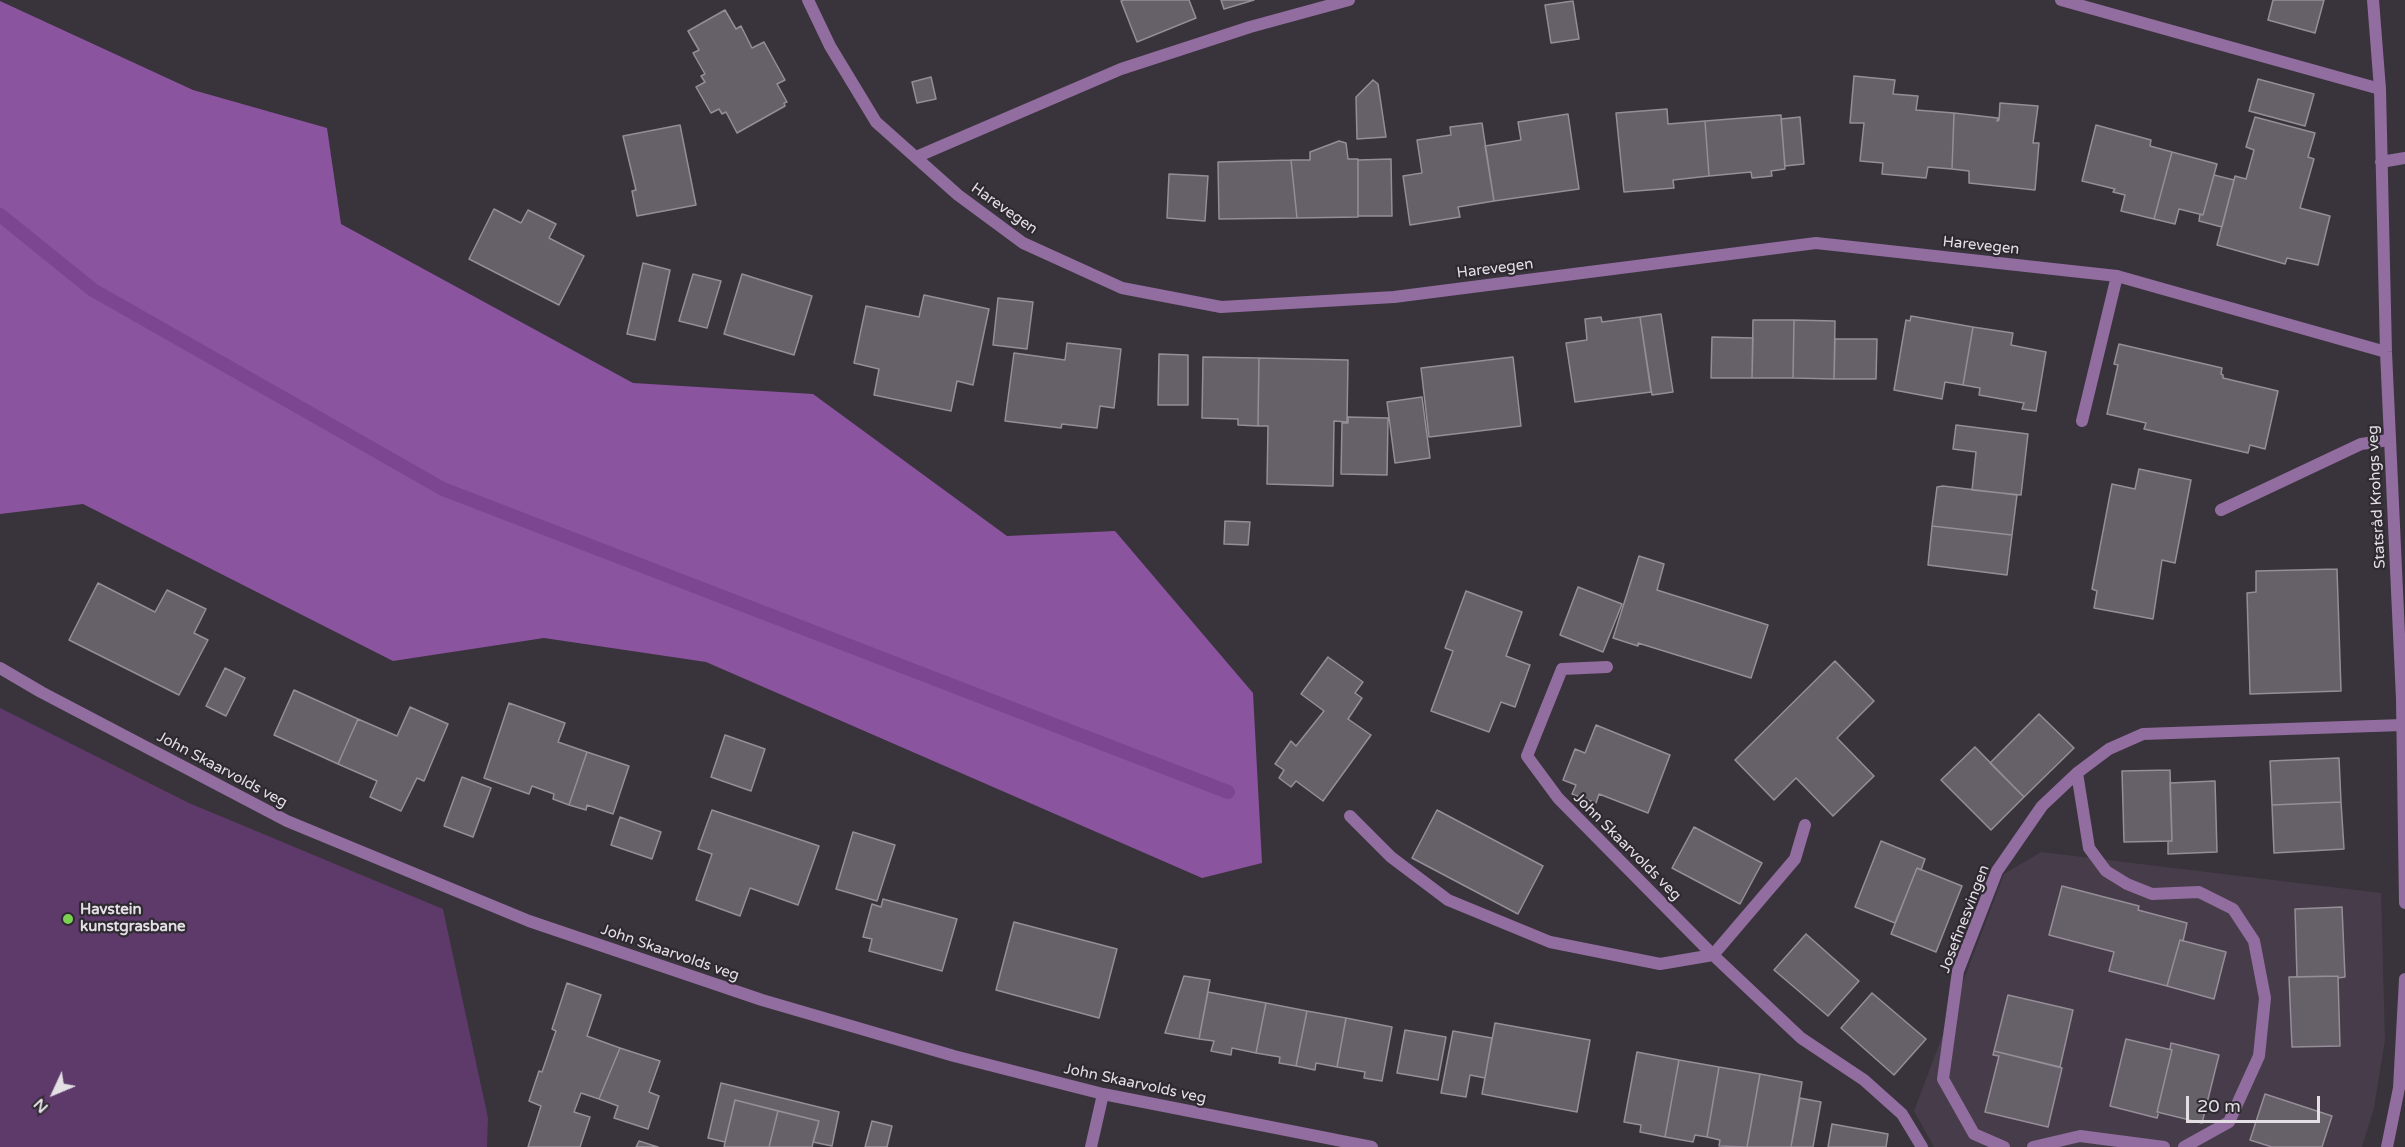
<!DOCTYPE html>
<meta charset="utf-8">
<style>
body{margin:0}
#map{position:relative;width:2405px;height:1147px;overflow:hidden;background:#39333c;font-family:"Varela Round",sans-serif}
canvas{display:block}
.north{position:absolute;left:24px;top:1063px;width:60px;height:60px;-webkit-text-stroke:4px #2f2931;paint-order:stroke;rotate:226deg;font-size:16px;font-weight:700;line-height:24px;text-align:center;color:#e3dfe5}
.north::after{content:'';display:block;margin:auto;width:21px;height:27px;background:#e3dfe5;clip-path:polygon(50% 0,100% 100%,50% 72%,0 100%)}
.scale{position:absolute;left:2186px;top:1096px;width:134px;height:27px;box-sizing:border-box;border:3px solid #e3dfe5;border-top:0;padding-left:8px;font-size:18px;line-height:21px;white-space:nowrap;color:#e3dfe5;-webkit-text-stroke:4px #2f2931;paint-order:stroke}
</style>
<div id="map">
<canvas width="2405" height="1147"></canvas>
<div class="north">N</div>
<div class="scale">20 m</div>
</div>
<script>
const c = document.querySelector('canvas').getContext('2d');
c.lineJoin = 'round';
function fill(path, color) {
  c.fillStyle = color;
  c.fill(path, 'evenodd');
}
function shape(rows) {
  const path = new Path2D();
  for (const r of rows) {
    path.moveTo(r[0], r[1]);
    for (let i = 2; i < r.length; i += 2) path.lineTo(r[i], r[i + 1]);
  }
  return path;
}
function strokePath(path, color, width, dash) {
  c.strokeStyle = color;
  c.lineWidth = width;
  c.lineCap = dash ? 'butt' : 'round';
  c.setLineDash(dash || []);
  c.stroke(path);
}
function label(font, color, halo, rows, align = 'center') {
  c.font = font + ' "Varela Round",sans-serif';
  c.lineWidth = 4.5;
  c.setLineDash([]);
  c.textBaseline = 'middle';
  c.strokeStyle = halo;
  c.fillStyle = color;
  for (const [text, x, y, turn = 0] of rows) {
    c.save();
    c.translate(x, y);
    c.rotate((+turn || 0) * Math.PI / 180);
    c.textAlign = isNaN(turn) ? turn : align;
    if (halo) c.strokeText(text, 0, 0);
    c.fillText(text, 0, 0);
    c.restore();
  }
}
const built = shape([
 [2041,852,2381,893,2385,1040,2374,1108,2362,1147,1934,1147,1914,1111,2004,874]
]);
const green = shape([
 [0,708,189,803,443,909,488,1118,487,1147,0,1147]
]);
const forest = shape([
 [0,1,193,90,327,128,341,224,633,383,813,394,1007,536,1115,531,1253,693,1262,863,1202,878,706,662,544,638,393,661,83,504,0,514]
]);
const stream = shape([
 [0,215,93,290,443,489,1228,792]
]);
const building = shape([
 [1124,0,1189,0,1196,18,1137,42,1121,1,1124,0],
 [1221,0,1254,0,1224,9,1221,0],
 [2273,0,2324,0,2315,33,2268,20,2273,0],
 [1573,1,1579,39,1551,43,1545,5,1573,1],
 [725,10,736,29,741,26,752,48,764,42,785,80,777,84,787,102,784,103,785,106,737,133,726,112,722,114,719,109,711,113,696,87,705,82,701,76,705,74,693,53,699,50,688,31,725,10],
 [1854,76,1895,80,1893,94,1918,96,1916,110,1954,113,1952,169,1928,167,1926,178,1882,174,1883,163,1860,161,1864,123,1850,123,1854,76],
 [931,77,936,99,917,103,912,82,931,77],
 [2258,79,2314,94,2305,126,2249,111,2258,79],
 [1373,80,1378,84,1386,137,1357,139,1356,97,1373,80],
 [2000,103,2038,106,2033,143,2039,143,2035,190,1969,183,1969,171,1952,169,1954,113,1998,118,1997,121,1999,120,2000,103],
 [1667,109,1668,124,1705,121,1709,176,1673,180,1674,188,1624,192,1616,113,1667,109],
 [1568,114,1579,189,1494,201,1485,146,1521,140,1518,122,1568,114],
 [1781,115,1785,169,1771,171,1772,176,1752,178,1751,172,1709,176,1705,121,1781,115],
 [1800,117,1804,164,1785,166,1781,119,1800,117],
 [2255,117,2315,133,2308,157,2314,159,2300,208,2330,216,2318,265,2287,258,2285,264,2217,245,2235,176,2246,179,2254,150,2246,147,2255,117],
 [1482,123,1494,201,1458,207,1460,217,1410,225,1403,176,1422,173,1417,140,1451,135,1450,127,1482,123],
 [680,125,696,205,637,216,632,191,636,190,623,136,680,125],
 [2096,125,2151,140,2150,146,2172,152,2154,219,2121,211,2125,195,2113,192,2115,189,2082,181,2096,125],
 [1339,141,1346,143,1348,159,1358,159,1358,217,1297,218,1291,160,1310,160,1310,152,1339,141],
 [2172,152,2217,164,2203,215,2179,209,2175,224,2154,219,2172,152],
 [1391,159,1392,216,1358,216,1358,160,1391,159],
 [1291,160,1297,218,1219,219,1218,162,1291,160],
 [1169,174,1208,176,1205,221,1167,218,1169,174],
 [2214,175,2234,180,2222,227,2199,221,2200,214,2203,215,2214,175],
 [494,209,521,223,528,210,556,224,549,238,584,256,559,305,469,259,494,209],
 [643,263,670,270,655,340,627,334,643,263],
 [693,274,721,281,707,328,679,321,693,274],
 [742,274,812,296,794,355,724,334,742,274],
 [924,295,989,309,973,385,957,381,951,411,874,395,879,369,854,363,866,306,919,317,924,295],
 [998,298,1033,302,1027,349,993,345,998,298],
 [1661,314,1673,392,1652,395,1640,317,1661,314],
 [1911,316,1973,327,1963,385,1945,382,1942,399,1894,390,1906,320,1910,321,1911,316],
 [1601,317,1602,322,1640,317,1651,392,1575,402,1566,343,1587,340,1585,319,1601,317],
 [1753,320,1794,320,1793,378,1752,378,1753,320],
 [1794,320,1835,321,1834,379,1793,378,1794,320],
 [1973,327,2013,333,2011,345,2046,352,2036,411,2022,409,2024,403,1979,395,1980,388,1963,385,1973,327],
 [1712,337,1753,338,1752,378,1711,378,1712,337],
 [1835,339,1877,339,1876,379,1834,379,1835,339],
 [1067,343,1121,349,1114,408,1100,406,1097,428,1062,424,1061,428,1005,421,1014,353,1065,360,1067,343],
 [2119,344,2222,368,2221,374,2223,375,2223,378,2278,391,2265,449,2250,445,2248,453,2144,429,2146,423,2107,414,2118,365,2114,364,2119,344],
 [1159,354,1188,355,1188,405,1158,405,1159,354],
 [1203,357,1259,358,1258,426,1238,425,1238,419,1202,418,1203,357],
 [1513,357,1521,426,1429,437,1421,368,1513,357],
 [1259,358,1348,360,1347,422,1334,421,1333,486,1267,484,1268,426,1258,426,1259,358],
 [1422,397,1430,458,1395,463,1387,402,1422,397],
 [1348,417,1388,418,1387,475,1341,474,1342,423,1348,423,1348,417],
 [1956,425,2028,434,2021,495,1972,490,1976,452,1953,449,1956,425],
 [2139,469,2191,480,2175,563,2162,560,2153,619,2094,608,2097,591,2092,589,2112,484,2135,489,2139,469],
 [1943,486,2017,495,2012,535,1932,526,1937,487,1943,486],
 [1225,521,1250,522,1248,545,1224,544,1225,521],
 [1932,526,2012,535,2007,575,1928,565,1932,526],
 [1639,556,1664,564,1657,590,1768,625,1751,678,1638,643,1638,646,1613,638,1639,556],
 [2337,569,2341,691,2250,694,2247,593,2256,592,2256,571,2337,569],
 [98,583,155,612,167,590,206,609,194,633,208,640,179,695,69,640,98,583],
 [1578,587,1622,604,1603,652,1560,635,1578,587],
 [1466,591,1522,612,1506,656,1530,665,1515,707,1501,702,1489,732,1431,711,1453,651,1445,648,1466,591],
 [1328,657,1363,682,1355,693,1362,698,1348,719,1371,735,1323,801,1296,781,1291,787,1279,778,1284,770,1275,764,1291,741,1296,746,1324,711,1301,694,1328,657],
 [1835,661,1874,701,1837,738,1874,776,1833,816,1796,778,1774,800,1735,760,1835,661],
 [225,668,245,678,226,716,206,706,225,668],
 [294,690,358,719,338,764,274,735,294,690],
 [509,703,565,723,558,742,587,752,569,805,553,799,554,794,532,786,529,794,484,778,509,703],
 [410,707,448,724,424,781,417,778,401,811,370,797,377,781,338,764,358,719,397,736,410,707],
 [2039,714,2074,748,2024,797,1990,763,2039,714],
 [1596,725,1670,755,1648,813,1599,794,1596,803,1572,794,1576,785,1563,780,1575,749,1585,753,1596,725],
 [725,735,765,749,751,791,711,777,725,735],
 [1975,747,2024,797,1991,830,1941,780,1975,747],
 [587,752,629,766,613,814,587,805,586,810,569,805,587,752],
 [2339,758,2341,802,2272,805,2270,761,2339,758],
 [2170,770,2172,841,2124,842,2122,771,2170,770],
 [462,777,491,788,473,837,444,826,462,777],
 [2215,781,2217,852,2168,854,2168,841,2172,841,2170,783,2215,781],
 [2341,802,2344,849,2274,853,2272,805,2341,802],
 [712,810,819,846,798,905,750,888,740,916,696,900,712,854,698,849,712,810],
 [1437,810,1543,866,1518,914,1412,858,1437,810],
 [620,817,661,832,652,859,611,845,620,817],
 [1694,827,1762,863,1740,904,1672,868,1694,827],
 [853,832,895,845,877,901,836,889,853,832],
 [1881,841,1925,859,1921,870,1917,868,1895,923,1855,907,1881,841],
 [1917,868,1962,886,1936,952,1891,934,1917,868],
 [2062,886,2139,906,2138,910,2187,923,2183,941,2180,940,2167,986,2109,971,2114,952,2049,935,2062,886],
 [883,899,957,919,942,971,869,951,872,939,863,937,872,904,881,907,883,899],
 [2342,907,2345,977,2338,978,2338,976,2297,977,2295,909,2342,907],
 [1014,922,1117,949,1099,1018,996,990,1014,922],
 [1806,934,1859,981,1828,1016,1774,970,1806,934],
 [2180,940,2226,952,2214,999,2167,986,2180,940],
 [1184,976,1210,980,1199,1039,1165,1033,1184,976],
 [2338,976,2340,1046,2292,1047,2289,977,2338,976],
 [567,983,601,995,587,1036,620,1048,599,1099,581,1093,574,1112,590,1117,580,1147,528,1147,541,1106,529,1101,539,1071,542,1072,556,1031,552,1029,567,983],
 [1208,992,1266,1003,1256,1053,1232,1048,1231,1055,1211,1051,1214,1041,1199,1039,1208,992],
 [1872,993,1926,1039,1894,1075,1841,1028,1872,993],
 [2008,995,2073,1010,2060,1067,1994,1051,2008,995],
 [1266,1003,1307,1011,1296,1066,1279,1063,1280,1057,1256,1053,1266,1003],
 [1307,1011,1346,1018,1337,1067,1316,1063,1315,1070,1296,1066,1307,1011],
 [1346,1018,1392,1027,1382,1081,1364,1078,1365,1072,1337,1067,1346,1018],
 [1495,1023,1590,1040,1577,1112,1482,1094,1495,1023],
 [1405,1030,1446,1037,1438,1080,1397,1073,1405,1030],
 [1453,1031,1492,1038,1485,1078,1470,1075,1466,1097,1441,1093,1453,1031],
 [2126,1039,2172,1050,2157,1112,2159,1112,2157,1118,2110,1106,2126,1039],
 [2171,1043,2219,1055,2202,1123,2157,1112,2172,1050,2170,1049,2171,1043],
 [620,1048,660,1061,649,1092,659,1096,648,1129,614,1118,618,1106,599,1099,620,1048],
 [1994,1051,2062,1068,2048,1127,1985,1112,1999,1056,1993,1055,1994,1051],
 [1637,1052,1679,1060,1665,1137,1640,1132,1641,1125,1624,1122,1637,1052],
 [1679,1060,1719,1067,1707,1137,1695,1135,1693,1142,1665,1137,1679,1060],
 [1719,1067,1760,1074,1747,1147,1719,1146,1720,1140,1707,1137,1719,1067],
 [1760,1074,1802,1082,1791,1147,1747,1147,1760,1074],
 [721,1083,839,1112,832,1146,813,1142,819,1121,735,1100,725,1142,708,1138,721,1083],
 [2265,1094,2332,1116,2322,1147,2272,1147,2250,1140,2265,1094],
 [1800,1098,1821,1102,1813,1147,1791,1147,1800,1098],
 [735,1100,778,1111,769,1147,724,1147,735,1100],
 [778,1111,819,1121,812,1147,769,1147,778,1111],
 [872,1121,892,1126,887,1147,865,1147,872,1121],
 [1832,1124,1888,1134,1886,1147,1828,1147,1832,1124],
 [639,1141,658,1147,636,1147,639,1141]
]);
const lane = shape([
 [2061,0,2380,89],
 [2082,421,2117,276],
 [2221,510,2361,444,2389,440],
 [1607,667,1562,669,1527,756,1558,798,1713,955,1801,1038,1864,1080,1902,1114,1922,1147],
 [1350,816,1391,857,1448,900,1550,942,1660,964,1713,955,1795,859,1805,825]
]);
const street = shape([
 [808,0,830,46,876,122,958,195,1023,243,1122,288,1221,307,1394,297,1816,243,2117,276,2386,352],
 [2373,0,2380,89,2386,352,2402,699,2405,903],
 [916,157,1121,69,1250,27,1349,0],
 [2381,162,2405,158],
 [0,668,41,692,287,821,529,921,762,1000,954,1056,1103,1094,1372,1147],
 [2077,773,2089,848,2106,871,2127,884,2152,894,2199,892,2233,909,2254,941,2265,998,2259,1056,2229,1122,2184,1147],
 [1091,1147,1103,1094],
 [2004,1147,1974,1134,1943,1079,1958,971,1997,871,2042,806,2077,773,2109,749,2143,734,2402,725],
 [2033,1147,2080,1136,2164,1147],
 [2387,1147,2399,1088,2405,979]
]);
const markers = [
 [68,919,6,"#7cd155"]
];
const streetNames = [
 ["Harevegen",1004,209,35],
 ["Harevegen",1981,246,6],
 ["Harevegen",1495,269,-7],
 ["Statsråd Krohgs veg",2377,497,-93],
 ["John Skaarvolds veg",222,770,28],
 ["John Skaarvolds veg",1627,847,45],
 ["Josefinesvingen",1965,919,-69],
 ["John Skaarvolds veg",670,953,19],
 ["John Skaarvolds veg",1135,1084,12]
];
const poiNames = [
 ["Havstein",80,910],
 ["kunstgrasbane",80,927]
];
fill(built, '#473d4a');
fill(green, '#5d3a69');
fill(forest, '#8b549e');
strokePath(stream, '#7d4690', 14);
fill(building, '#666069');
strokePath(building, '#958e98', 1.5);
strokePath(lane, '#926d9f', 12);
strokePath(street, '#926d9f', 12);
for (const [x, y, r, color] of markers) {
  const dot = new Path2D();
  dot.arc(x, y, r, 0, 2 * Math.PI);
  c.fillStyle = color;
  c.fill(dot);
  strokePath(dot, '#2f2931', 2);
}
label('15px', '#e3dfe5', '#2f2931', streetNames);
label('bold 15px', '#e3dfe5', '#2f2931', poiNames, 'left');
</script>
